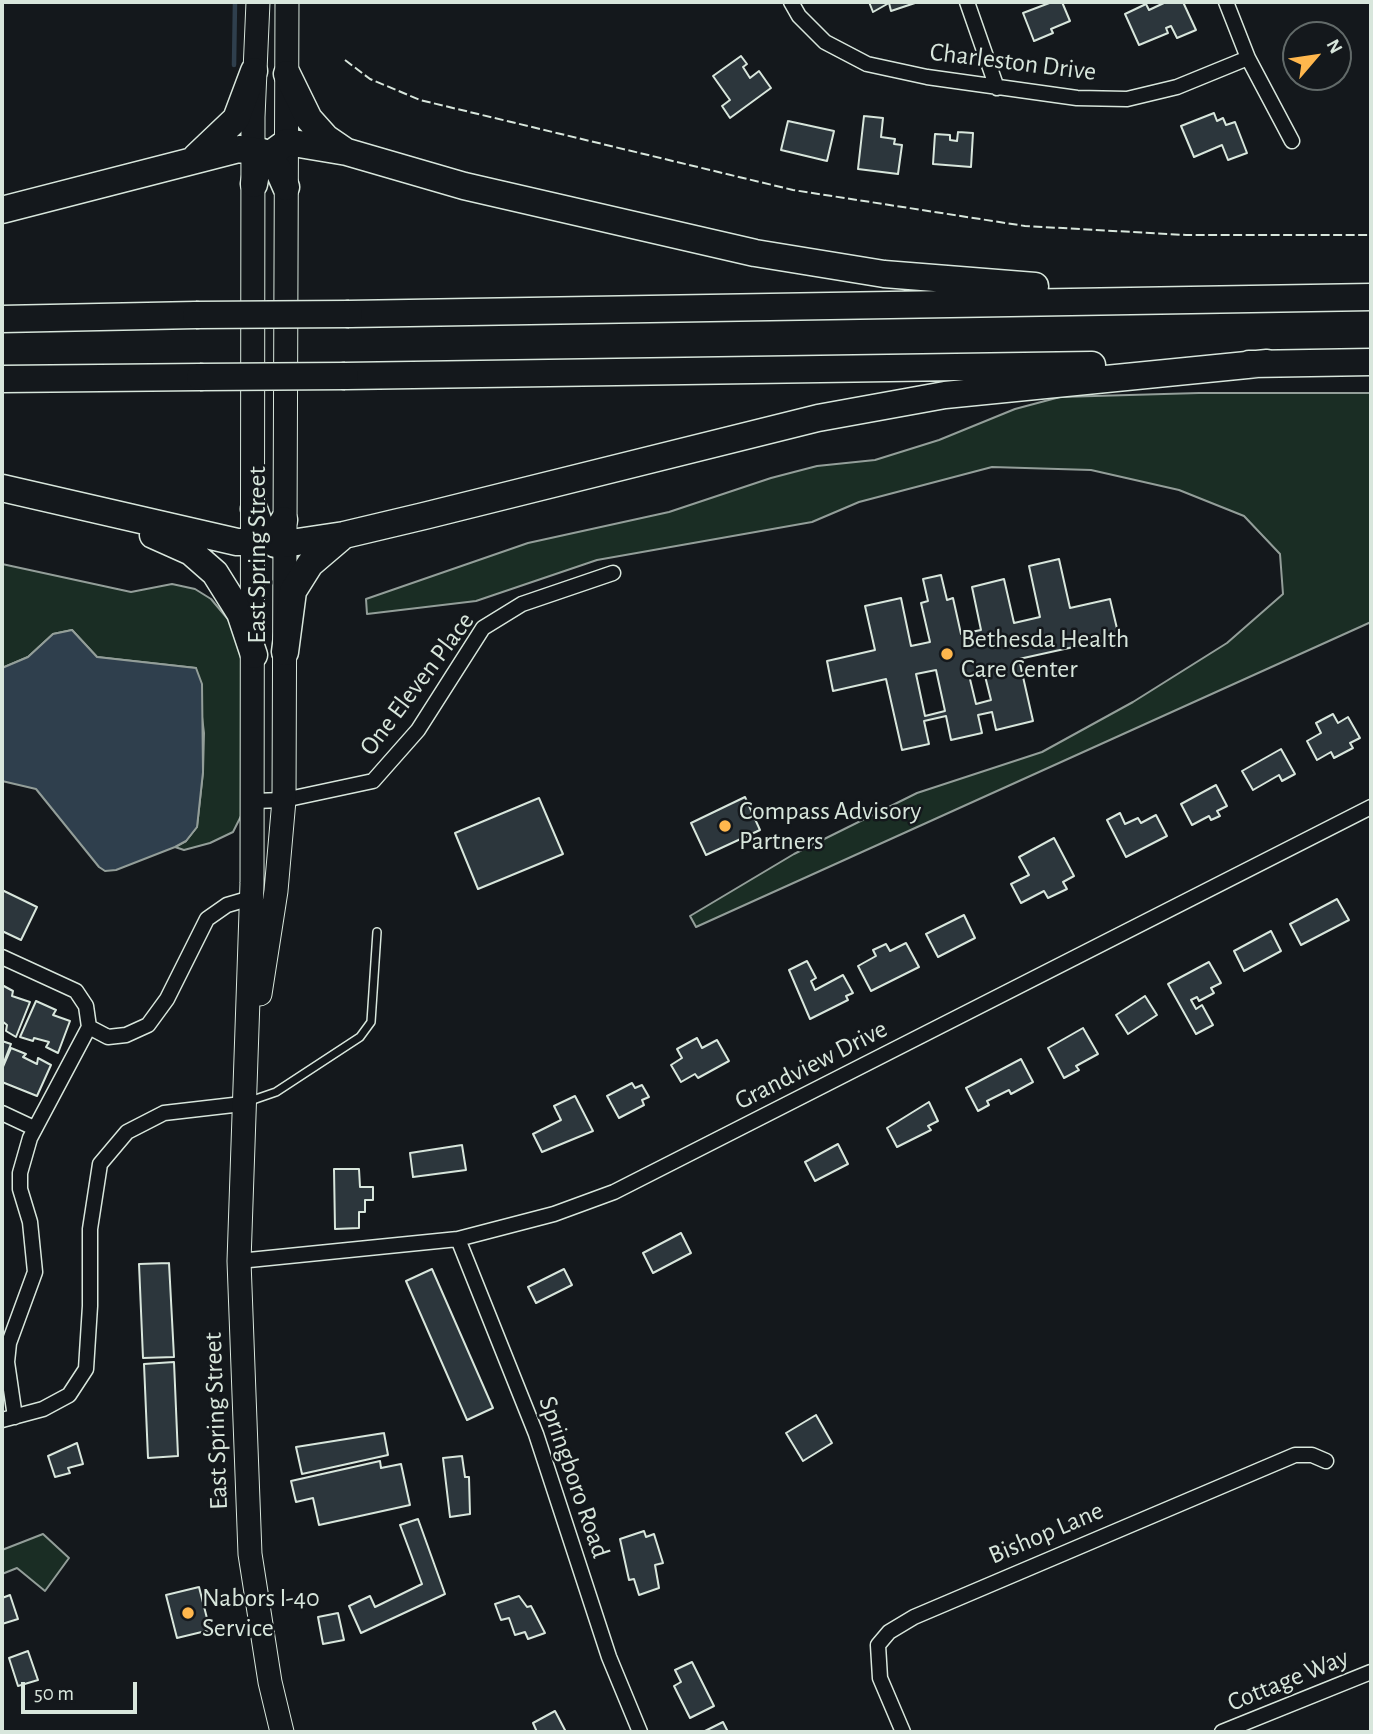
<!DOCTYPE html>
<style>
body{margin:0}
#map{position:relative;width:1373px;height:1734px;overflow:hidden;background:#14181c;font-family:"Alegreya Sans",sans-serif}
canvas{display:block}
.frame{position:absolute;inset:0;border:4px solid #d8e6dc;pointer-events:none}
.north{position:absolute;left:1282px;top:21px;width:70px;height:70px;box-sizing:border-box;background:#14181c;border:2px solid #626a69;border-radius:50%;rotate:61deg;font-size:19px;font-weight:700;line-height:28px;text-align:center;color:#d8e6dc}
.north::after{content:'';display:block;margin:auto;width:24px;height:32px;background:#ffb74d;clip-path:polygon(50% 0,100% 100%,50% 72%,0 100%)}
.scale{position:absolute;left:21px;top:1682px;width:116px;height:32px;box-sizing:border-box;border:4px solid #d8e6dc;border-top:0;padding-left:9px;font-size:21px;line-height:24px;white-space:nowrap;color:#d8e6dc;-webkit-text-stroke:5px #14181c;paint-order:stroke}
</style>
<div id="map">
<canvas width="1373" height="1734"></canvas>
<div class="frame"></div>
<div class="north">N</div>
<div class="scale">50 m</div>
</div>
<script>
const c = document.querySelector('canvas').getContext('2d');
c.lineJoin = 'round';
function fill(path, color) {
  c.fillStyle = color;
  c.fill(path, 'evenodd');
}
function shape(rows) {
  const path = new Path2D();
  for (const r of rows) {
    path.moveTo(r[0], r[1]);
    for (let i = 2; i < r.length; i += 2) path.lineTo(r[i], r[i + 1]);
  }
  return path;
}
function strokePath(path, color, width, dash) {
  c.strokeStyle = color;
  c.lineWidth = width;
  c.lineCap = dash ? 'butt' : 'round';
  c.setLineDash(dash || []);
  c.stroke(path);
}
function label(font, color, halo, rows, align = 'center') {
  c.font = font + ' "Alegreya Sans",sans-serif';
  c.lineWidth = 5;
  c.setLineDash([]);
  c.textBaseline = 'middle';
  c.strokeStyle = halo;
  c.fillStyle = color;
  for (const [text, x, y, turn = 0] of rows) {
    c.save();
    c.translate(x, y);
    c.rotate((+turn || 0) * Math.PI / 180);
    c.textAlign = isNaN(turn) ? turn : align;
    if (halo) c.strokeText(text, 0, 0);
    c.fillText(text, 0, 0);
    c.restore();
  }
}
const green = shape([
 [1199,393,1371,393,1371,622,696,927,690,916,794,854,917,793,1042,752,1133,702,1227,643,1283,594,1280,554,1244,516,1179,490,1091,470,992,467,859,502,812,522,597,560,476,601,367,614,366,599,528,543,669,512,771,478,817,466,875,460,939,440,1015,409,1060,397,1199,393],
 [2,564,131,592,172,584,195,589,211,599,232,624,241,654,241,816,233,832,210,843,184,850,175,847,186,841,197,827,203,772,204,733,196,668,97,657,72,630,53,634,28,657,2,668,2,564],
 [43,1534,69,1558,45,1591,17,1568,2,1574,2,1550,43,1534]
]);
const water = shape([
 [72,630,97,657,196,668,202,684,203,772,197,827,186,841,175,847,116,870,105,871,99,867,36,789,2,781,2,668,28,657,53,634,72,630]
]);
const stream = shape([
 [234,65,235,2]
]);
const building = shape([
 [869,2,915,2,915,3,891,11,889,3,873,12,869,2],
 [1052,2,1062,2,1070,21,1051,29,1053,33,1034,41,1023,13,1052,2],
 [1166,2,1183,2,1196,30,1177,38,1171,26,1166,28,1168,33,1139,45,1125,14,1146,4,1149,10,1166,2],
 [741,56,747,64,743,67,750,78,759,71,771,88,730,118,722,106,730,100,713,76,741,56],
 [1214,113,1217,121,1223,118,1226,125,1235,122,1247,153,1228,160,1222,145,1194,157,1181,126,1214,113],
 [864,116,883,118,881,137,895,139,894,144,902,145,898,174,858,169,864,116],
 [788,121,834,131,827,161,781,150,788,121],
 [958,132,973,133,971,167,933,164,935,134,950,135,950,140,957,141,958,132],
 [1059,559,1070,608,1110,599,1119,637,1019,659,1033,721,996,730,992,712,978,715,982,733,951,740,946,716,924,721,929,744,902,750,886,679,833,691,827,661,875,650,865,606,901,598,911,646,930,642,921,603,928,601,923,579,941,575,947,600,953,598,961,634,981,630,972,587,1004,579,1014,623,1040,617,1029,566,1059,559],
 [936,670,945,711,925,716,916,674,936,670],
 [984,672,991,700,976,704,969,675,984,672],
 [1333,714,1338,723,1348,717,1360,738,1350,743,1353,748,1334,758,1331,752,1317,760,1307,741,1321,733,1316,723,1333,714],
 [1281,749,1295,774,1282,781,1279,775,1253,790,1242,771,1281,749],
 [1216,785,1227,806,1217,811,1220,816,1211,820,1209,816,1192,825,1181,804,1216,785],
 [745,797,760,830,706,855,691,823,745,797],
 [539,798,563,854,478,889,455,833,539,798],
 [1120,813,1125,824,1138,818,1141,823,1156,815,1167,836,1126,857,1107,820,1120,813],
 [1054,838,1074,876,1063,882,1067,889,1048,898,1044,891,1021,903,1011,884,1029,875,1019,857,1054,838],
 [2,890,37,907,21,940,2,931,2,890],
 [1337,899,1349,920,1301,945,1290,924,1337,899],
 [964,915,975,938,938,957,926,934,964,915],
 [1271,931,1281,951,1244,971,1234,951,1271,931],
 [906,943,919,967,871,991,858,966,876,956,873,950,886,944,890,951,906,943],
 [807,961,816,978,811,981,815,990,843,975,853,993,846,996,848,1000,810,1019,789,970,807,961],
 [1209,962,1221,983,1211,988,1214,993,1199,1001,1197,997,1191,1000,1196,1009,1202,1005,1213,1025,1196,1034,1168,984,1209,962],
 [2,985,13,991,12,996,30,1002,16,1037,6,1031,7,1025,2,1021,2,985],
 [1145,996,1157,1015,1128,1034,1116,1015,1145,996],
 [36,1001,56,1010,53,1015,70,1021,58,1053,46,1047,49,1042,34,1038,33,1041,20,1037,36,1001],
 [1083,1028,1098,1054,1076,1066,1079,1070,1064,1078,1048,1048,1083,1028],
 [697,1038,702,1048,717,1040,729,1061,698,1078,695,1074,681,1082,671,1065,682,1058,677,1049,697,1038],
 [2,1041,11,1044,2,1067,2,1041],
 [11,1048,26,1054,23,1057,37,1064,38,1058,51,1065,37,1096,2,1082,2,1069,11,1048],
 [1021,1059,1033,1082,1011,1094,1009,1090,987,1101,989,1105,978,1111,966,1088,1021,1059],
 [632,1083,635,1088,642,1085,649,1097,642,1100,644,1105,619,1118,607,1096,632,1083],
 [575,1096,593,1131,542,1152,533,1134,561,1120,554,1106,575,1096],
 [929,1102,938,1121,928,1126,931,1130,897,1147,887,1128,929,1102],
 [838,1144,848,1164,815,1181,805,1162,838,1144],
 [462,1145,466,1170,413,1177,410,1153,462,1145],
 [334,1169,359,1169,360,1187,373,1187,373,1200,365,1200,365,1212,359,1212,359,1228,335,1229,334,1169],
 [681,1233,691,1253,653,1273,643,1253,681,1233],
 [169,1263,174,1357,143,1358,139,1264,169,1263],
 [432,1269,493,1408,467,1420,406,1281,432,1269],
 [564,1269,572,1285,536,1303,528,1287,564,1269],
 [174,1362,178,1456,148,1458,144,1364,174,1362],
 [816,1415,832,1443,803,1461,786,1433,816,1415],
 [384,1433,388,1455,302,1474,296,1447,384,1433],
 [77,1443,83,1464,68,1468,70,1473,55,1477,48,1456,77,1443],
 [462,1456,465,1477,469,1477,470,1514,450,1517,443,1458,462,1456],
 [380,1461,381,1468,401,1464,410,1505,319,1525,313,1498,296,1502,291,1481,380,1461],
 [418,1519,445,1594,361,1633,349,1606,370,1596,375,1607,422,1584,400,1525,418,1519],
 [644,1531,646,1537,654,1534,663,1563,655,1565,659,1588,639,1595,634,1579,629,1580,620,1539,644,1531],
 [199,1587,210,1630,177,1638,166,1595,199,1587],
 [10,1595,18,1619,2,1624,2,1598,10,1595],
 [519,1596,527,1607,531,1606,545,1633,528,1639,525,1632,515,1635,509,1618,501,1620,495,1604,519,1596],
 [338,1613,344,1640,323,1644,318,1617,338,1613],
 [28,1651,38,1680,18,1686,9,1658,28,1651],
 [692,1662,714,1706,690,1718,674,1686,681,1682,675,1670,692,1662],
 [555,1711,566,1732,537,1732,533,1723,555,1711],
 [723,1722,728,1732,703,1732,723,1722]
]);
const service = shape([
 [247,1102,276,1092,360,1037,371,1022,377,932]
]);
const minor = shape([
 [791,2,799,16,825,42,867,64,927,77,1077,98,1127,99,1177,87,1248,58],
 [967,2,997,88],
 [1226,2,1248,58,1292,141],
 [253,801,284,800,373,781,418,730,483,628,522,604,613,573],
 [2,957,76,991,86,1006,89,1027],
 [2,1113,34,1128],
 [458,1239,536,1434,609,1657,640,1732],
 [239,1261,458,1239,554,1214,614,1192,1371,807],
 [15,1417,7,1362,9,1343,35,1272,30,1222,20,1189,20,1173,30,1138,89,1027,108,1037,126,1035,148,1025,167,999,207,919,227,905,251,898],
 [2,1420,43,1409,69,1395,86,1369,90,1306,90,1229,100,1164,127,1132,164,1113,242,1104],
 [903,1732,880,1678,878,1645,889,1632,914,1617,1295,1455,1312,1455,1326,1461],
 [1222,1732,1371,1672]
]);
const primary = shape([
 [258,2,253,117,252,883,239,1261,250,1554,270,1682,282,1732],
 [260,994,276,891,284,800,287,2]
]);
const motorway = shape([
 [287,74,309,119,326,138,345,151],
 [196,157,236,119,254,71],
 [254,184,257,168,265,158,287,142,347,152,464,186,755,253,884,274,1035,286],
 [2,210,239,149,262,152,278,169,286,187],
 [349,314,1371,297],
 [2,319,196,315],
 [1249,364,1371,362],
 [345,376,1092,365],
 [2,379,200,377],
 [2,488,237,542,257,542,267,538,276,533,284,520],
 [254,509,263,534,275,544,284,544,344,535,424,516,818,418,945,395,1267,363],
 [153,535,191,552,215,573,240,613,254,655],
 [285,652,293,591,310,564,344,535]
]);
const motorwayBridge = shape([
 [196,315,349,314],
 [200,377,345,376]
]);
const fence = shape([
 [345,60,370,79,420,100,793,190,1025,226,1186,235,1371,235]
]);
const markers = [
 [947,654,7,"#ffb74d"],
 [725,826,7,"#ffb74d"],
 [188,1613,7,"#ffb74d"]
];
const streetNames = [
 ["Charleston Drive",1013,62,7],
 ["East Spring Street",257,555,-90],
 ["One Eleven Place",417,684,-53],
 ["Grandview Drive",811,1065,-27],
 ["East Spring Street",216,1421,-92],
 ["Springboro Road",574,1477,71],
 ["Bishop Lane",1046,1533,-23],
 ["Cottage Way",1288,1680,-22]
];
const poiNames = [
 ["Bethesda Health",961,639],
 ["Care Center",961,669],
 ["Compass Advisory",739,811],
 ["Partners",739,841],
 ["Nabors I-40",202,1598],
 ["Service",202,1628]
];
fill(green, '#1a2d24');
strokePath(green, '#939e99', 2);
fill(water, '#2f3f4d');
strokePath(water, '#939e99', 2);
strokePath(stream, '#2f3f4d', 4.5);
fill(building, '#2c363c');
strokePath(building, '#d8e6dc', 2);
strokePath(service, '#d8e6dc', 10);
strokePath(minor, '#d8e6dc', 17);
strokePath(primary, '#d8e6dc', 25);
strokePath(motorway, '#d8e6dc', 29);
strokePath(service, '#14181c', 7);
strokePath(minor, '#14181c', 14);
strokePath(primary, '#14181c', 23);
strokePath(motorway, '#14181c', 26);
strokePath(motorwayBridge, '#d8e6dc', 29, []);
strokePath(motorwayBridge, '#14181c', 26);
strokePath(fence, '#d8e6dc', 2, [9, 3.5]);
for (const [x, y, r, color] of markers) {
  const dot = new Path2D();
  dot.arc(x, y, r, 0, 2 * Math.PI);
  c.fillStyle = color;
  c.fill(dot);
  strokePath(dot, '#14181c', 2.5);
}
label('26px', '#d8e6dc', '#14181c', streetNames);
label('26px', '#d8e6dc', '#14181c', poiNames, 'left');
</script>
